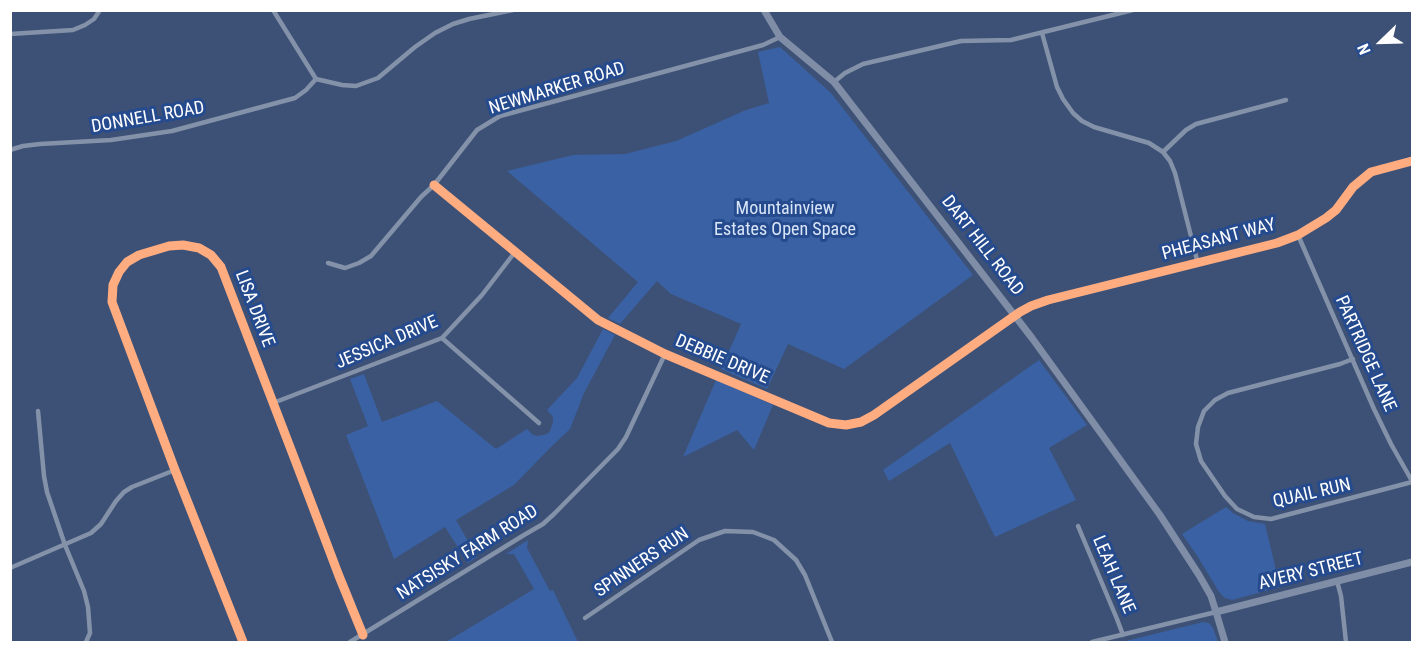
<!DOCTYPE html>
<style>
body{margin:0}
#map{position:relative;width:1423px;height:653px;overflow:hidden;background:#3d5176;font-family:"Roboto Condensed",sans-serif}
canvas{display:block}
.frame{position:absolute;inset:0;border:12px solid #fff;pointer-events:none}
.north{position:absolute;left:1351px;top:12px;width:60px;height:60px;-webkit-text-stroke:4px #254b8e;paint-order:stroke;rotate:247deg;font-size:16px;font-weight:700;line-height:24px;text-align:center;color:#fff}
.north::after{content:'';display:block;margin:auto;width:21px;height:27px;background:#fff;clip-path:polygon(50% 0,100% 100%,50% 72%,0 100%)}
</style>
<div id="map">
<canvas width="1423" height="653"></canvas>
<div class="frame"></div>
<div class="north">N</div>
</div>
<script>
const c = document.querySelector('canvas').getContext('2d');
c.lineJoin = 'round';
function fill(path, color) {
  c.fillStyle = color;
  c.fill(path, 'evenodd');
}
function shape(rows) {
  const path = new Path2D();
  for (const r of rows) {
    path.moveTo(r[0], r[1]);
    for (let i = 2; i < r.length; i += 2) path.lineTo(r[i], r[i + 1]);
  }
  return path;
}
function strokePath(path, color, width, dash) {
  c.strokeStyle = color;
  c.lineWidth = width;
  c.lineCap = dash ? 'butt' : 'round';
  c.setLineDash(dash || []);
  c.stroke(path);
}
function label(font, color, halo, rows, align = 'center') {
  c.font = font + ' "Roboto Condensed",sans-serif';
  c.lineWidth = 6;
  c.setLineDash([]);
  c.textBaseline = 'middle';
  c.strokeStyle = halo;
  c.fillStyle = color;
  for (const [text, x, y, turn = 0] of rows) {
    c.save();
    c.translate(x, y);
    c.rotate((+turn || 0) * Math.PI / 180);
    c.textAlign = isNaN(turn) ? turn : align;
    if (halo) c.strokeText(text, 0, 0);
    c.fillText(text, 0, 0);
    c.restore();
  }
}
const green = shape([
 [780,47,831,93,973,275,844,369,788,344,767,389,721,369,741,324,671,294,657,281,620,324,608,318,638,282,507,171,573,155,625,154,676,141,746,110,769,103,758,52],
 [603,329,615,335,584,393,570,429,551,447,514,485,456,520,477,557,468,563,445,527,394,559,346,435,368,426,350,379,364,374,382,422,437,401,496,449,527,429,533,435,538,436,547,434,550,431,553,422,553,417,547,410,577,378],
 [1039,360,1087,425,1049,448,1076,500,995,537,950,443,889,481,883,470],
 [716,380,773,405,754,450,737,430,683,457],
 [1226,507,1233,513,1248,521,1265,524,1280,587,1232,600,1225,598,1219,592,1198,557,1182,534],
 [528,540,527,548,550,591,553,590,578,642,446,642,534,589,514,554,506,554],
 [1203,622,1209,623,1213,628,1218,642,1122,642]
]);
const street = shape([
 [273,10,316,79,342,85,356,86,378,78,415,47,435,33,453,24,469,19,513,10],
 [1042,33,1057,87,1063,99,1073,113,1082,121,1094,127,1149,143,1163,152,1170,161,1175,173,1198,264],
 [10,34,73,30,85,25,94,19,100,10],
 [834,82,845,73,863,64,961,41,1011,40,1133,10],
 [10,150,23,146,40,144,111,140,172,131,295,98,306,90,316,79],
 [1163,152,1186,130,1196,124,1286,100],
 [434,185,598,320,665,354,829,423,846,425,861,422,874,415,1020,312,1031,306,1048,300,1277,243,1298,235,1326,218,1336,210,1353,187,1371,172,1412,161],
 [1298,235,1374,409,1391,444,1412,481],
 [328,263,345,268,359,263,371,256,421,197,434,185,477,130,500,116,763,45,780,37],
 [442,338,539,423],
 [1353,359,1340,364,1228,393,1215,400,1204,411,1198,427,1196,444,1201,461,1225,496,1237,509,1254,517,1271,519,1412,482],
 [273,403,442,338,482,295,515,252],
 [38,411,44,476,47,492,65,545,84,591,88,607,90,633,86,642],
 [1078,526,1117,619,1123,635],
 [10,568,91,533,101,524,116,501,124,492,132,487,175,470],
 [1337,581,1341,596,1346,642],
 [585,618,699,540,725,531,753,532,774,540,796,560,805,575,832,642],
 [243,642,175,470,112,302,113,285,119,272,127,262,139,255,169,246,183,245,199,248,211,255,221,267,300,473,339,576,363,635],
 [350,642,524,535,543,524,554,514,618,449,626,437,665,354],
 [1092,642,1216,612]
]);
const secondary = shape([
 [764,10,780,37,834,82,1032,338,1160,515,1199,575,1211,596,1216,612,1225,642],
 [1216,612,1412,562]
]);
const cycleway = shape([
 [434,185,598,320,665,354,829,423,846,425,861,422,874,415,1020,312,1031,306,1048,300,1277,243,1298,235,1326,218,1336,210,1353,187,1371,172,1412,161],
 [243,642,175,470,112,302,113,285,119,272,127,262,139,255,169,246,183,245,199,248,211,255,221,267,300,473,339,576,363,635]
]);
const streetNames = [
 ["NEWMARKER ROAD",557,89,-17],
 ["DONNELL ROAD",148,118,-10],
 ["PHEASANT WAY",1219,240,-15],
 ["DART HILL ROAD",982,246,52],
 ["LISA DRIVE",254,309,69],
 ["JESSICA DRIVE",387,343,-23],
 ["PARTRIDGE LANE",1365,354,66],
 ["DEBBIE DRIVE",722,360,23],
 ["QUAIL RUN",1312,494,-13],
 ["NATSISKY FARM ROAD",468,553,-32],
 ["SPINNERS RUN",642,563,-34],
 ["AVERY STREET",1311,572,-14],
 ["LEAH LANE",1113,575,67]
];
const parkNames = [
 ["Mountainview",785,209],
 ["Estates Open Space",785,230]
];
fill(green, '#3a61a3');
strokePath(street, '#8492a9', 4.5);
strokePath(secondary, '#808da6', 7);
strokePath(cycleway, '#ffac80', 9);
label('18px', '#fff', '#254b8e', streetNames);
label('18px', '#d9e5f8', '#254b8e', parkNames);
</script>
